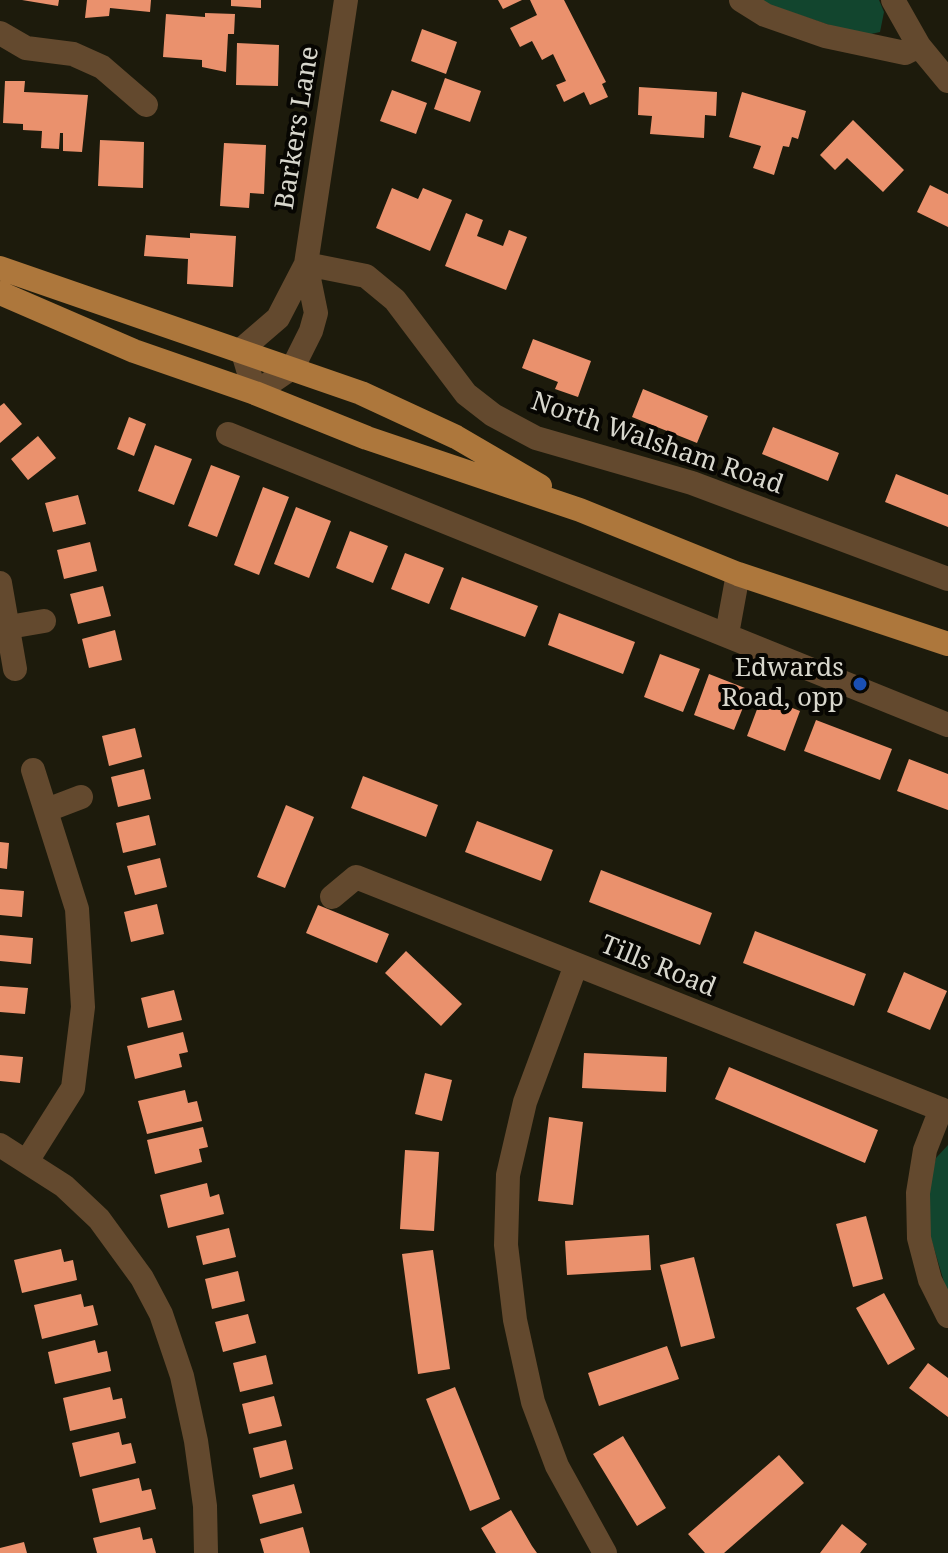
<!DOCTYPE html>
<style>
body{margin:0}
canvas{display:block;background:#1d1b0c}
</style>
<canvas width="948" height="1553"></canvas>
<script>
const c = document.querySelector('canvas').getContext('2d');
c.lineJoin = 'round';
function fill(path, color) {
  c.fillStyle = color;
  c.fill(path, 'evenodd');
}
function shape(rows) {
  const path = new Path2D();
  for (const r of rows) {
    path.moveTo(r[0], r[1]);
    for (let i = 2; i < r.length; i += 2) path.lineTo(r[i], r[i + 1]);
  }
  return path;
}
function strokePath(path, color, width, dash) {
  c.strokeStyle = color;
  c.lineWidth = width;
  c.lineCap = dash ? 'butt' : 'round';
  c.setLineDash(dash || []);
  c.stroke(path);
}
function label(font, color, halo, rows, align = 'center') {
  c.font = font + ' "Noto Serif",serif';
  c.lineWidth = 8;
  c.setLineDash([]);
  c.textBaseline = 'middle';
  c.strokeStyle = halo;
  c.fillStyle = color;
  for (const [text, x, y, turn = 0] of rows) {
    c.save();
    c.translate(x, y);
    c.rotate((+turn || 0) * Math.PI / 180);
    c.textAlign = isNaN(turn) ? turn : align;
    if (halo) c.strokeText(text, 0, 0);
    c.fillText(text, 0, 0);
    c.restore();
  }
}
const green = shape([
 [755,0,879,0,884,12,880,32,862,36],
 [948,1145,948,1295,930,1235,927,1192,936,1158]
]);
const building = shape([
 [22,0,59,0,58,6],
 [87,0,151,0,150,12,110,8,109,16,85,18],
 [231,0,261,0,261,8,231,6],
 [498,0,522,0,503,9],
 [530,0,564,0,606,82,602,84,608,97,590,105,584,92,564,102,556,85,566,81,553,54,542,60,532,41,520,47,510,28,537,15],
 [205,13,235,14,234,34,228,34,226,72,202,67,202,60,163,57,166,14,205,17],
 [422,29,457,42,446,74,411,61],
 [237,43,279,45,278,86,236,85],
 [445,78,481,91,470,122,434,109],
 [5,81,25,81,24,92,88,95,82,152,63,151,63,133,60,133,59,149,41,148,42,131,23,130,23,124,3,123],
 [639,87,717,92,716,116,705,115,704,138,650,134,652,116,638,115],
 [392,90,427,103,416,134,380,121],
 [742,92,806,111,798,139,792,137,789,147,783,146,774,175,753,168,761,146,729,137],
 [853,120,904,170,883,192,847,158,835,170,820,155],
 [100,140,144,142,143,188,98,186],
 [224,143,266,145,264,194,250,193,249,208,220,206],
 [930,185,948,194,948,227,917,212],
 [392,188,418,199,423,188,452,200,430,251,376,228],
 [466,213,483,220,477,236,503,246,509,230,527,237,506,290,445,266],
 [190,233,236,236,233,287,187,284,188,259,144,256,146,235,190,238],
 [533,339,591,361,578,397,555,389,558,382,522,368],
 [643,389,708,416,697,443,632,417],
 [4,403,22,424,0,443,0,406],
 [129,417,146,424,134,456,117,449],
 [773,427,839,453,828,481,762,454],
 [38,436,56,458,28,480,11,459],
 [155,445,192,459,174,505,138,491],
 [211,465,240,476,217,537,188,526],
 [896,474,948,495,948,527,885,502],
 [263,487,289,497,259,575,234,565],
 [78,495,86,524,53,532,45,503],
 [296,507,331,521,309,578,274,564],
 [350,531,388,546,373,583,336,568],
 [90,542,97,571,64,579,57,550],
 [405,553,444,568,429,604,391,589],
 [462,577,538,606,525,637,450,609],
 [103,586,111,616,78,624,70,594],
 [559,613,635,642,623,674,548,645],
 [115,630,122,660,89,668,82,639],
 [660,654,700,669,683,712,644,697],
 [709,674,750,690,734,730,694,715],
 [762,696,800,711,785,751,747,736],
 [816,720,892,749,880,780,804,751],
 [135,728,142,757,109,766,102,736],
 [909,759,948,774,948,810,897,791],
 [144,769,151,799,118,807,111,777],
 [363,776,438,805,426,837,351,808],
 [286,805,314,817,285,888,257,877],
 [149,815,156,845,123,853,116,823],
 [477,821,553,850,541,881,465,852],
 [0,842,9,843,7,869,0,868],
 [160,858,167,887,135,895,127,866],
 [601,870,712,913,700,945,589,902],
 [0,889,24,891,22,917,0,915],
 [157,904,164,934,131,942,124,912],
 [318,905,389,934,377,963,306,933],
 [755,931,866,974,854,1006,743,963],
 [0,935,33,938,31,964,0,961],
 [406,951,462,1004,441,1026,385,973],
 [904,972,947,991,930,1030,887,1012],
 [0,986,28,988,25,1014,0,1012],
 [174,990,182,1020,148,1028,141,998],
 [183,1032,188,1052,179,1054,182,1067,135,1079,127,1046],
 [584,1053,667,1057,666,1092,582,1088],
 [0,1055,23,1057,20,1083,0,1081],
 [729,1067,878,1130,865,1163,715,1099],
 [425,1073,452,1080,442,1121,415,1114],
 [185,1090,188,1103,197,1101,202,1121,147,1134,138,1101],
 [549,1117,583,1122,573,1205,538,1201],
 [203,1127,208,1147,199,1149,202,1162,155,1174,147,1140],
 [405,1150,439,1152,434,1231,400,1229],
 [207,1183,210,1197,219,1194,224,1214,168,1228,160,1195],
 [866,1216,883,1279,853,1287,836,1224],
 [229,1228,236,1257,203,1265,196,1236],
 [649,1235,651,1270,567,1275,565,1241],
 [61,1249,64,1262,73,1260,77,1280,22,1293,14,1260],
 [433,1250,450,1369,418,1374,402,1254],
 [694,1257,715,1338,681,1347,660,1265],
 [238,1271,245,1301,212,1309,205,1279],
 [884,1293,915,1349,888,1365,856,1308],
 [81,1294,84,1307,93,1305,98,1325,42,1339,34,1305],
 [248,1314,256,1343,223,1352,215,1322],
 [95,1340,98,1353,107,1351,111,1371,55,1384,48,1352],
 [667,1346,679,1379,599,1406,588,1373],
 [266,1355,273,1384,240,1392,233,1363],
 [928,1363,948,1378,948,1417,909,1388],
 [110,1387,113,1400,122,1398,126,1418,70,1431,63,1398],
 [455,1387,500,1499,470,1511,426,1399],
 [274,1396,282,1426,249,1434,242,1404],
 [119,1432,122,1445,131,1443,136,1463,80,1477,72,1443],
 [623,1436,666,1508,637,1526,593,1454],
 [286,1440,293,1469,260,1478,253,1448],
 [779,1455,804,1483,724,1553,705,1553,688,1534],
 [139,1478,142,1491,151,1489,156,1509,100,1523,92,1489],
 [294,1484,302,1513,260,1524,252,1495],
 [511,1510,532,1546,537,1553,496,1553,481,1528],
 [842,1524,867,1544,860,1553,820,1553],
 [140,1527,143,1540,152,1538,156,1553,97,1553,93,1538],
 [303,1527,310,1553,264,1553,260,1539],
 [24,1542,27,1553,0,1553,0,1548]
]);
const minor = shape([
 [741,0,765,15,825,36,905,53,919,46],
 [893,0,919,46,948,81],
 [0,33,26,48,73,54,102,67,146,105],
 [306,264,366,276,395,300,466,394,493,415,536,438,692,483,948,579],
 [306,264,316,313,311,331,293,367,255,393,242,349,278,318,306,264,346,0],
 [228,434,948,725],
 [0,583,15,669],
 [9,627,44,621],
 [727,634,738,574],
 [47,810,81,797],
 [332,897,356,877,948,1112],
 [576,965,525,1102,508,1175,506,1245,515,1320,533,1402,557,1466,605,1553],
 [941,1109,925,1150,918,1193,919,1238,930,1280,948,1316],
 [0,1145,64,1186,99,1219,142,1278,161,1314,182,1376,196,1441,205,1506,206,1553],
 [27,1161,73,1088,83,1007,77,909,33,770]
]);
const major = shape([
 [0,268,361,393,456,437,540,486],
 [0,293,134,351,255,393,367,438,580,510,738,574,948,644]
]);
const markers = [
 [860,684,8,"#1a4fb4"]
];
const streetNames = [
 ["Barkers Lane",298,128,-81],
 ["North Walsham Road",657,444,19],
 ["Tills Road",658,967,22]
];
const poiNames = [
 ["Edwards",844,669],
 ["Road, opp",844,699]
];
fill(green, '#12452e');
fill(building, '#ea916d');
strokePath(minor, '#63492e', 24);
strokePath(major, '#ad773c', 24);
for (const [x, y, r, color] of markers) {
  const dot = new Path2D();
  dot.arc(x, y, r, 0, 2 * Math.PI);
  c.fillStyle = color;
  c.fill(dot);
  strokePath(dot, '#070602', 3);
}
label('26px', '#d8d7cd', '#070602', streetNames);
label('26px', '#d8d7cd', '#070602', poiNames, 'right');
</script>
